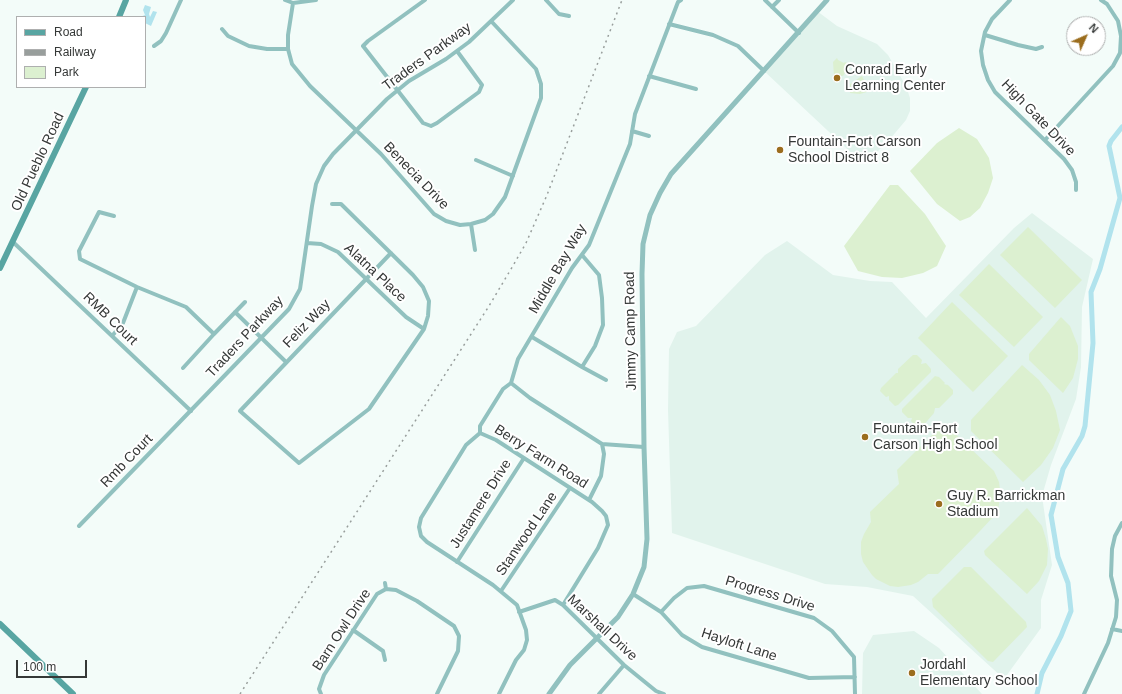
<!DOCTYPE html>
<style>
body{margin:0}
#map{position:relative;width:1122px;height:694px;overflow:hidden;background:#f3fcf9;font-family:Arial,sans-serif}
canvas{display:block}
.legend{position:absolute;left:16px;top:16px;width:130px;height:72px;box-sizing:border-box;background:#fff;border:1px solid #aeafaf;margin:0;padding:5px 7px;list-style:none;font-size:12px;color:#353837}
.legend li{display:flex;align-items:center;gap:8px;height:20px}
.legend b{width:20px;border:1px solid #aeafaf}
.north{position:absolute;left:1066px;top:16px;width:40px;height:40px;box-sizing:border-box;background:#fff;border:1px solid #aeafaf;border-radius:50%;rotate:45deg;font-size:11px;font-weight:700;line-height:16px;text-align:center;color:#353837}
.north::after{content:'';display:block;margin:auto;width:14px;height:18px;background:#9b6d1e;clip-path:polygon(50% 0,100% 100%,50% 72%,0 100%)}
.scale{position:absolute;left:16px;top:660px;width:71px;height:18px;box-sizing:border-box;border:2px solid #353837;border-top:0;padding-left:5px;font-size:12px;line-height:14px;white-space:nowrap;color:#353837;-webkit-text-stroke:3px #fff;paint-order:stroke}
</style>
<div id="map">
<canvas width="1122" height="694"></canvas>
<ul class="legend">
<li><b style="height:5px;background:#58a5a2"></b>Road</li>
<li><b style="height:5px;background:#989e9c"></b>Railway</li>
<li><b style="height:11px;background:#dcf0d0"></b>Park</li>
</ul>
<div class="north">N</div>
<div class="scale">100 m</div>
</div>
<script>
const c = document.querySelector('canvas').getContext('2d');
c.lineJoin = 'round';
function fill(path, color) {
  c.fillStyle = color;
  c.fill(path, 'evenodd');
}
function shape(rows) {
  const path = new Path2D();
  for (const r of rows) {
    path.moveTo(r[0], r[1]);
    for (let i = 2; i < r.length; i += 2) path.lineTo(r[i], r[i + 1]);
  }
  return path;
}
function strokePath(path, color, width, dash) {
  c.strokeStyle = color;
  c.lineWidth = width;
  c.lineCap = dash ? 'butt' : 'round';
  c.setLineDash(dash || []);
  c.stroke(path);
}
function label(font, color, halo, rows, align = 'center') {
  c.font = font + ' Arial,sans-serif';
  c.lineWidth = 4;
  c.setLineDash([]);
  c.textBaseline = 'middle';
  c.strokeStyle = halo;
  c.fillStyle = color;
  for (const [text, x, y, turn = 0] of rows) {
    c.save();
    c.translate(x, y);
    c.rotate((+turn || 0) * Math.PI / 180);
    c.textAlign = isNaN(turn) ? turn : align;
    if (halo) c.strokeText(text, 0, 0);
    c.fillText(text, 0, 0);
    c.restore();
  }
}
const built = shape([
 [817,11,837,26,877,44,888,55,906,86,910,98,910,111,906,120,890,139,872,157,866,160,859,160,764,71],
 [1032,213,1093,259,1082,307,1081,367,1076,399,1051,465,1042,496,1052,565,1041,600,1041,628,1004,679,913,596,867,587,825,584,672,533,668,410,669,349,677,332,696,326,765,255,787,241,833,275,870,281,892,282,926,318,1014,228],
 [914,631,939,648,982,694,862,694,863,653,873,635]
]);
const green = shape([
 [837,58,838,60,844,63,845,62,850,65,843,76,834,76,833,62],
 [862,76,865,82,864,83,870,91,860,94,850,93,850,84],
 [959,128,977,139,989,158,993,178,988,193,980,208,970,217,960,221,937,204,910,171,937,143],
 [890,185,898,185,925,214,946,246,937,266,923,273,902,278,882,277,858,271,844,246],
 [1028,227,1082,280,1055,308,1000,255],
 [989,264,1043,317,1014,347,959,295],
 [952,302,1008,356,973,392,918,338],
 [1061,317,1070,326,1078,346,1078,359,1073,378,1063,393,1029,360,1029,354],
 [913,355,917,355,922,360,921,364,926,363,931,369,931,372,898,405,895,406,889,400,889,396,886,397,880,391,881,388,896,373,898,373,898,369],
 [1022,365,1039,380,1050,395,1056,411,1060,430,1053,448,1041,465,1023,482,971,431,971,420],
 [935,376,939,377,945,383,944,384,948,385,953,390,953,394,939,408,935,408,934,413,921,428,918,428,911,421,912,418,908,418,902,412,902,409],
 [944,423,994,471,999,482,1000,490,1000,499,998,509,992,518,980,531,938,574,928,574,918,582,911,585,898,587,890,586,876,579,872,575,863,562,861,554,861,542,864,534,871,522,870,512,899,484,897,470],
 [1027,508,1042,526,1046,539,1048,549,1047,565,1039,581,1027,594,985,555,984,551],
 [964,567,971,567,1026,622,1027,627,993,662,988,661,933,607,932,599]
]);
const water = shape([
 [145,5,151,7,149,14,150,17,153,11,157,12,151,26,145,23,145,17,140,17,145,15,143,10]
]);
const canal = shape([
 [1037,694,1042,673,1061,636,1071,611,1068,583,1058,557,1051,515,1063,469,1082,436,1085,426,1093,343,1091,292,1100,269,1120,198,1109,146,1111,141,1122,127]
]);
const minor = shape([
 [285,0,293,3,316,0],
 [425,0,368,41,363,46,423,123,431,126,437,123,479,92,482,85,457,51],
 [546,0,559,14,569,16],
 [765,0,799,33],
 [1010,0,992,19,985,32,981,51,983,65,988,80,995,92,1064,159,1072,170,1076,182,1076,190],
 [293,3,288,35,288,49,292,64,310,86,381,154,434,214,446,221,460,225,471,224,485,220,493,214,505,197,541,98,541,84,536,69,491,21],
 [772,7,779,0],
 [669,24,713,35,738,46,764,71],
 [222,29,228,36,249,46,267,49,288,49],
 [985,35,1018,45,1036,49,1042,47],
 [154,46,161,41,166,33,181,0],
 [649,76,696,89],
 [632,131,649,136],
 [1045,140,1113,66,1120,53,1121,36,1118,21,1107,4,1101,0],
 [476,160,513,176],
 [332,204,341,204,413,275,423,287,429,301,428,316,424,329,369,409,299,463,240,411,391,253],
 [114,216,99,212,79,251,80,259,137,287,186,307,214,334],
 [471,224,475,250],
 [13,242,191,411],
 [307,243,321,244,338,252,406,317,424,329],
 [582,255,599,275,602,298,603,325,595,346,582,367],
 [235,312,286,362],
 [112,336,123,323,137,287],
 [532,337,582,367,606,380],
 [183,368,214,334,245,302],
 [480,433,480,426,503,389,511,383],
 [644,447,602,444,530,398,511,383,518,359,572,268,589,245,630,144,635,114,678,2,681,0],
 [589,500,601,476,604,454,602,444],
 [79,526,289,309,300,289,312,206,316,184,324,166,333,154,387,99,409,81,446,59,469,42,513,0],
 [457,562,524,458],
 [385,583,386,589],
 [501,591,570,488],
 [633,594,661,612,682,635,702,647,809,678,855,677],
 [519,612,555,600,563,605,624,665,656,691,664,694],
 [661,612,674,598,687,588,704,586,814,618,832,631,854,657,855,694],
 [1112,629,1122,631],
 [353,630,383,651,385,660],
 [321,694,319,689,324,675,377,594,386,589,396,590,417,601,454,626,459,636,458,651,437,694],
 [499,694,516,660,524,650,527,640,526,630,517,605,493,585,427,542,421,536,419,527,421,518,466,445,480,433,496,440,592,502,602,511,606,516,608,525,598,548,563,605],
 [599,694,624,665],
 [1084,694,1108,643,1116,617,1117,600,1111,576,1112,549,1115,536,1122,523]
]);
const tertiary = shape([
 [549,694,570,665,618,617,633,594,644,567,647,539,644,447,642,274,643,244,650,215,660,193,671,174,827,0]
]);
const secondary = shape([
 [119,17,126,0],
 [0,268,86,87],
 [0,624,73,694]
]);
const rail = shape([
 [240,694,489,306,514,264,526,243,547,195,622,0]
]);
const markers = [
 [837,78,4,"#9b6d1e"],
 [780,150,4,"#9b6d1e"],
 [865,437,4,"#9b6d1e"],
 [939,504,4,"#9b6d1e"],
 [912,673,4,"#9b6d1e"]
];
const streetNames = [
 ["Traders Parkway",427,57,-36],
 ["High Gate Drive",1038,118,46],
 ["Old Pueblo Road",38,162,-65],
 ["Benecia Drive",416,176,46],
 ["Middle Bay Way",558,269,-60],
 ["Alatna Place",375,273,43],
 ["RMB Court",110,319,44],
 ["Feliz Way",307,324,-46],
 ["Jimmy Camp Road",631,331,-91],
 ["Traders Parkway",245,337,-47],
 ["Berry Farm Road",541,457,32],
 ["Rmb Court",127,461,-46],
 ["Justamere Drive",481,504,-58],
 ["Stanwood Lane",527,534,-56],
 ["Progress Drive",770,594,17],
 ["Marshall Drive",602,628,43],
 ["Barn Owl Drive",342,630,-57],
 ["Hayloft Lane",739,645,18]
];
const poiNames = [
 ["Conrad Early",845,70],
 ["Learning Center",845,86],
 ["Fountain-Fort Carson",788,142],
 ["School District 8",788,158],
 ["Fountain-Fort",873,429],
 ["Carson High School",873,445],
 ["Guy R. Barrickman",947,496],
 ["Stadium",947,512],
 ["Jordahl",920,665],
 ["Elementary School",920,681]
];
fill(built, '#e1f3ec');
fill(green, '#dcf0d0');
fill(water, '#b1e3ed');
strokePath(canal, '#b1e3ed', 5);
strokePath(minor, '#91c1bf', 4);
strokePath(tertiary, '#91c1bf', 5);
strokePath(secondary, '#58a5a2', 6);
strokePath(rail, '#989e9c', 1.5, [2, 4]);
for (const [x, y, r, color] of markers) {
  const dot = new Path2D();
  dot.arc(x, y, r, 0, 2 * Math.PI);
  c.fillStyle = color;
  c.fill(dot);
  strokePath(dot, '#fff', 1.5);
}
label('14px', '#353837', '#fff', streetNames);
label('14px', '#353837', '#fff', poiNames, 'left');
</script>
